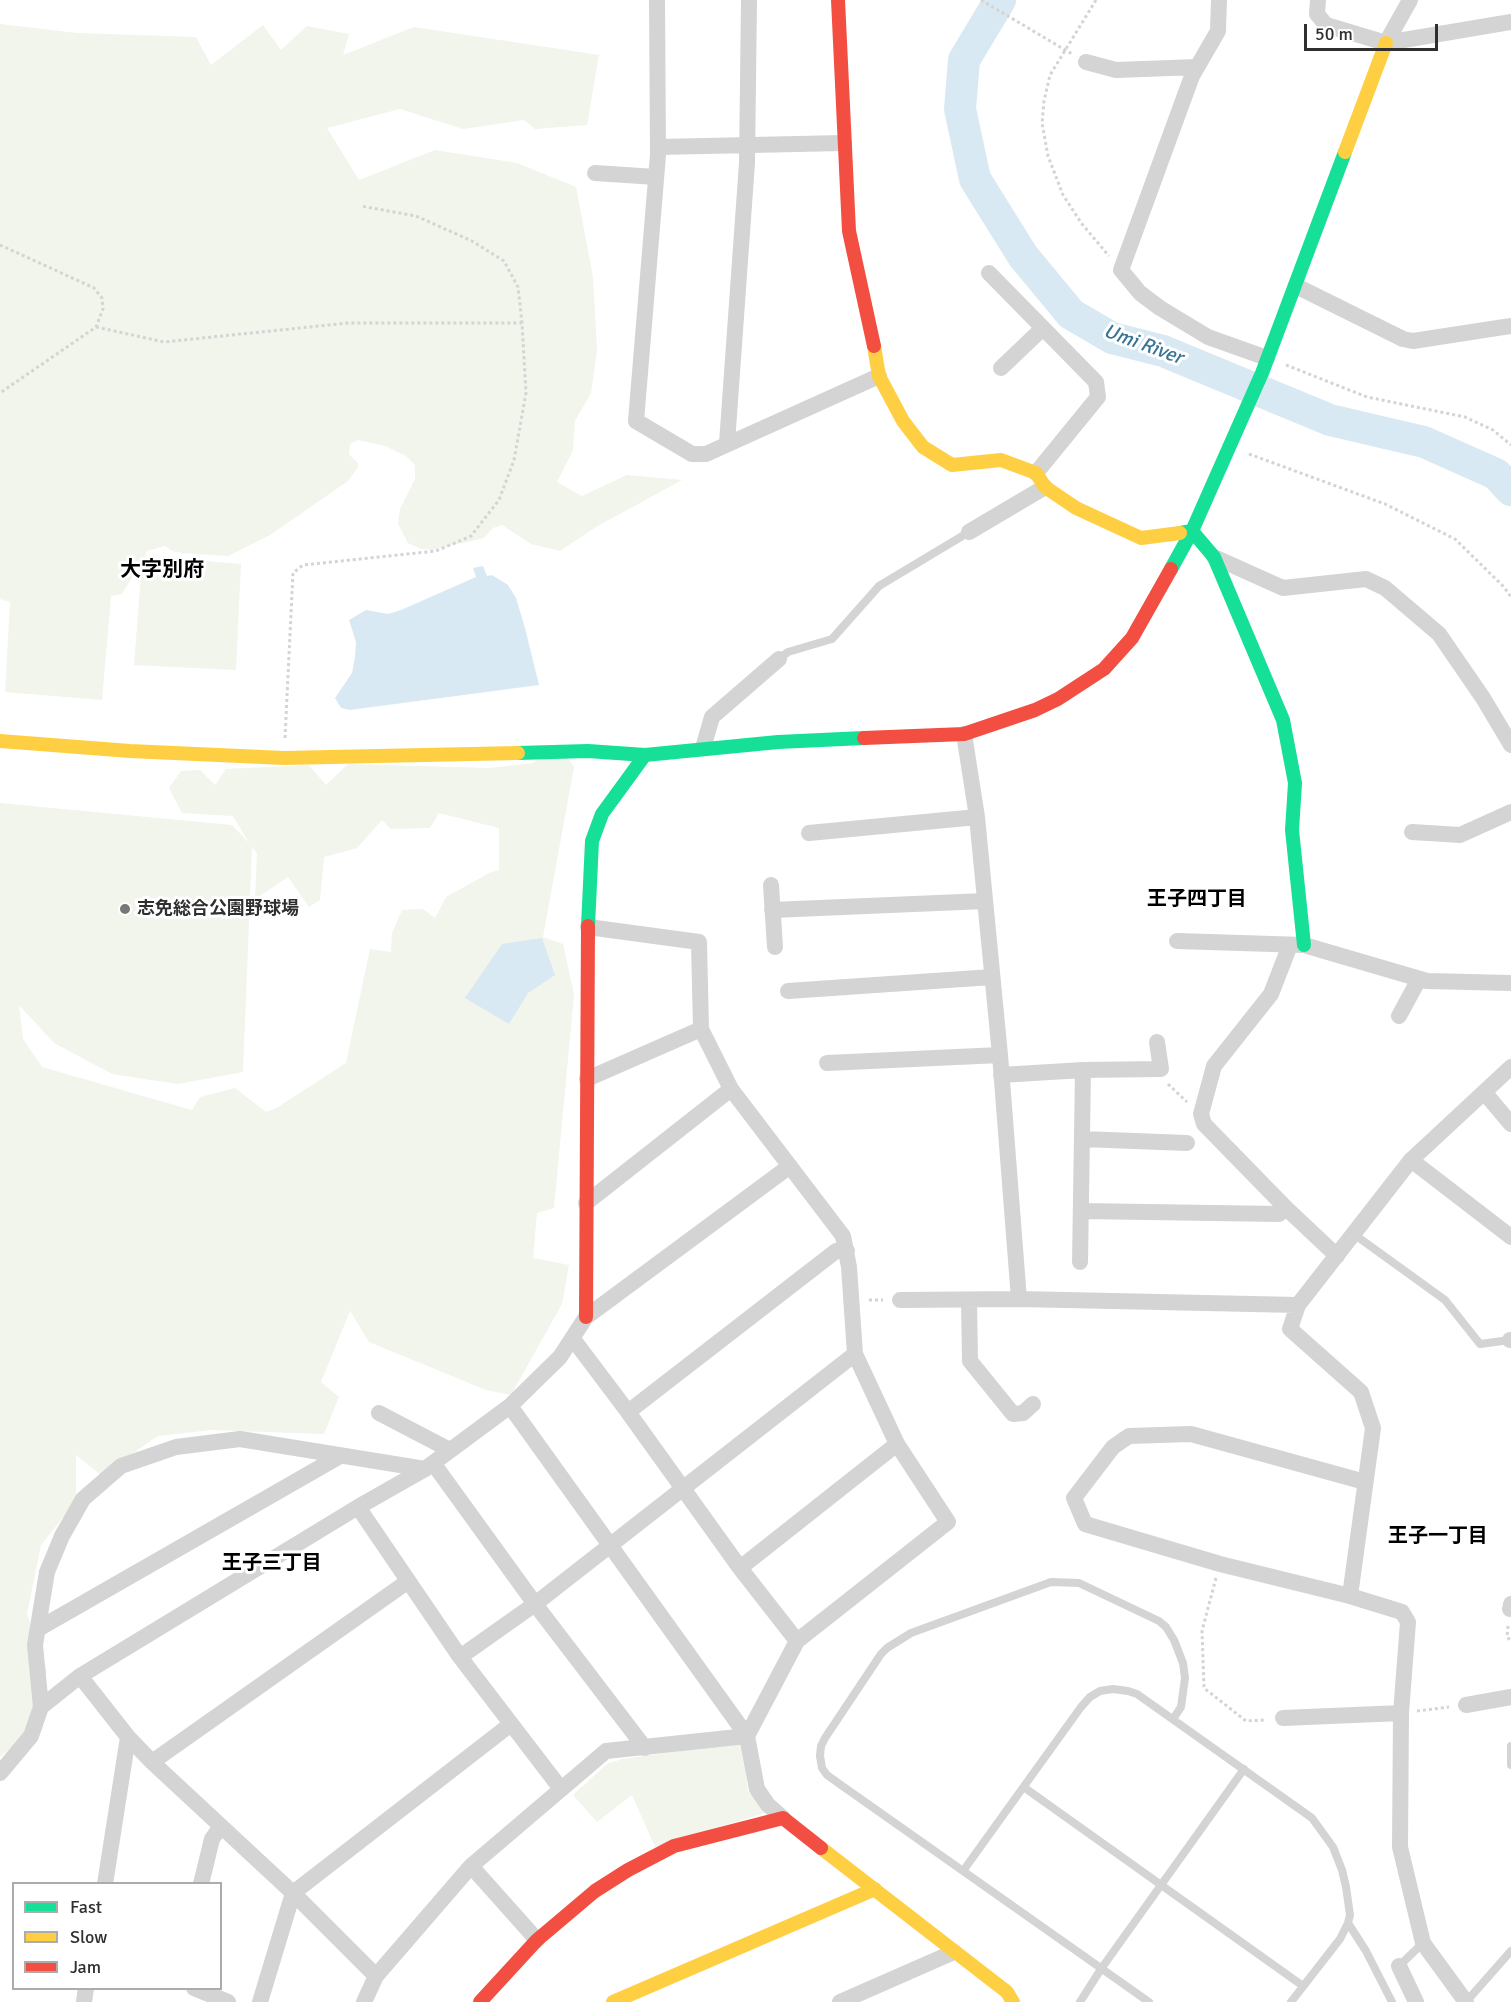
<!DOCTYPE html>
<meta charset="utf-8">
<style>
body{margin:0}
#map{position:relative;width:1511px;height:2002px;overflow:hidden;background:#fff;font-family:Signika,sans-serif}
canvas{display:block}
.legend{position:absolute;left:12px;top:1882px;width:210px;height:108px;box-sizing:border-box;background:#fff;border:2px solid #acacac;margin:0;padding:8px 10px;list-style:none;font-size:18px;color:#2f2f2f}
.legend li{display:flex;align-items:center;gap:12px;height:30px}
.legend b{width:30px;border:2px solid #acacac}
.scale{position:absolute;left:1304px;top:24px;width:134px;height:27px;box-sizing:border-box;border:3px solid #2f2f2f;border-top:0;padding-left:8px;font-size:18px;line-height:21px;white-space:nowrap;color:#2f2f2f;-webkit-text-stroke:4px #fff;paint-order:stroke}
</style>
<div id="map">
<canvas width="1511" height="2002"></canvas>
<ul class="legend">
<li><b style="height:8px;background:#16e098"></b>Fast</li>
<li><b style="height:8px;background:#ffcf43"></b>Slow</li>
<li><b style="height:8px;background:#f24e42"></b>Jam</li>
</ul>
<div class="scale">50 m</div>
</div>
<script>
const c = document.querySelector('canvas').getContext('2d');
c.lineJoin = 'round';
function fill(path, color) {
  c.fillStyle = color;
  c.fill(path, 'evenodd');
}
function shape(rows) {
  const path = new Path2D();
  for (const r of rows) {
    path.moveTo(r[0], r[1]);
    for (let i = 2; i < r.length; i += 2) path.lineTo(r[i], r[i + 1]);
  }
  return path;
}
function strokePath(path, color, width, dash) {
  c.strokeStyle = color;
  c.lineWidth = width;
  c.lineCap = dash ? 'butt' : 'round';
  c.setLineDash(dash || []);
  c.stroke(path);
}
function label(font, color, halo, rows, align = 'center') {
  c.font = font + ' Signika,"Noto Sans JP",sans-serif';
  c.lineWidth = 6;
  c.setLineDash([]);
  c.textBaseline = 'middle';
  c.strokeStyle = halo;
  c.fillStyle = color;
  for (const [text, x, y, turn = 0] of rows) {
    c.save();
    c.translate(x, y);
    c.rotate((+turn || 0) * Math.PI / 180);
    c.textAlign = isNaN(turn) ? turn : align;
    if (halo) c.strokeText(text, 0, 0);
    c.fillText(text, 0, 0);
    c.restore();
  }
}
const green = shape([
 [0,24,77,33,196,37,211,65,263,25,281,50,307,26,349,34,343,55,414,27,599,55,587,125,535,129,524,120,463,129,400,109,327,128,359,180,435,150,517,163,576,187,593,277,597,350,591,393,575,421,573,450,557,482,582,496,627,475,682,480,596,527,560,551,531,544,502,525,493,528,484,538,432,550,421,549,408,543,398,524,400,509,415,479,415,465,406,456,385,446,358,440,350,444,349,454,358,463,358,467,348,481,270,535,228,556,182,553,172,551,165,546,147,551,144,556,241,564,236,670,134,665,142,561,122,594,111,596,102,700,5,692,10,602,0,599],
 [558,744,574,767,543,937,563,944,574,995,554,1208,537,1213,533,1258,569,1265,562,1304,511,1395,486,1390,369,1342,350,1311,321,1382,339,1397,324,1434,211,1430,158,1436,101,1475,76,1455,76,1501,41,1545,27,1614,47,1672,22,1739,0,1757,0,803,232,825,249,843,233,816,182,813,169,788,181,771,200,770,215,785,226,769,309,765,326,785,348,764,489,768,533,763],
 [439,813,499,828,499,870,489,873,446,897,435,918,423,909,402,910,392,933,391,952,370,949,346,1063,278,1107,266,1112,235,1088,200,1097,192,1110,42,1067,23,1039,19,1005,54,1043,112,1074,178,1084,243,1072,252,847,257,854,255,899,288,877,309,907,320,900,324,857,357,848,382,820,391,829,430,828],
 [743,1742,748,1791,765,1813,655,1847,632,1795,597,1822,573,1795,607,1764,622,1759]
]);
const water = shape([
 [483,566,487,576,492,575,508,585,516,598,525,628,539,685,350,710,341,708,335,698,352,673,355,657,356,642,349,620,366,610,388,614,401,610,476,577,473,568],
 [542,938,555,975,528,993,509,1024,465,998,502,944]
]);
const river = shape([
 [1000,0,964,60,960,109,975,179,1023,256,1071,314,1112,338,1163,351,1330,420,1424,442,1496,474,1511,490]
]);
const path = shape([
 [981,0,1072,54],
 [1096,0,1050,75,1044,101,1042,123,1048,156,1063,195,1082,224,1109,256],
 [0,245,94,288,102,298,103,309,96,327,0,393],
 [96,327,164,342,348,323,522,323],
 [1286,365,1367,397,1465,417,1493,430,1511,445],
 [1249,454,1385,504,1455,539,1504,587,1511,597],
 [285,738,293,573,303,565,436,551,471,536,499,500,514,460,526,393,522,323,518,287,504,261,472,241,416,216,361,206],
 [1168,1084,1187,1102],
 [869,1300,883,1300],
 [1216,1578,1202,1631,1204,1688,1246,1721,1266,1720],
 [1508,1626,1507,1637,1511,1641],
 [1417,1711,1449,1707]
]);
const lane = shape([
 [779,659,788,652,832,639,879,586,969,532],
 [1355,1235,1445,1300,1480,1344,1510,1340],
 [1511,1746,1511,1765],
 [1025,1788,1303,1986],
 [963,1871,1081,1707,1090,1697,1100,1691,1113,1689,1128,1691,1137,1694,1312,1818,1333,1847,1342,1870,1346,1887,1350,1915,1348,1923,1340,1939,1291,2002],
 [1348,1923,1366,1951,1392,2002],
 [1399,1966,1423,1943],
 [1080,2002,1101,1969,1244,1769],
 [1149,2002,841,1785,827,1775,822,1768,820,1756,821,1746,825,1738,881,1654,887,1648,911,1633,1051,1582,1079,1583,1159,1621,1166,1627,1174,1640,1183,1663,1185,1678,1181,1707,1173,1719],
 [1466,2002,1511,1951]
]);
const street = shape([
 [657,0,658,155,636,421,692,454,706,454,879,376],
 [1219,0,1218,31,1192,76,1121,270,1140,293,1160,308,1208,337,1267,358],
 [1318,0,1317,14,1326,25,1386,43,1511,22],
 [1386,43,1410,0],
 [1086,62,1116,70,1197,67],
 [658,147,844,143],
 [595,173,656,177],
 [989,273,1096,382,1098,397,1036,473],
 [1296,286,1403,339,1413,341,1511,326],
 [1001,368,1043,328],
 [727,443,747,163,749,0],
 [969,532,1045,487],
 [1214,557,1283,588,1366,579,1385,588,1439,634,1483,698,1511,745],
 [964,734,977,817,1000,1055,1019,1299,1298,1305],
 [703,748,712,717,779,659],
 [1412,832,1460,835,1511,812],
 [809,833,977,817],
 [771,885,775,947],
 [772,910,985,901],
 [588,927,699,942,701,1029,731,1089,843,1236,849,1267,855,1354,897,1444,948,1522,797,1641,747,1736],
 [1177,941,1304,945,1427,981,1511,983],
 [1290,945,1271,994,1214,1066,1201,1114,1204,1124,1286,1208,1337,1256],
 [788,991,992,977],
 [1399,1016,1419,979],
 [827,1063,1000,1055],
 [1001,1075,1083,1070,1161,1069,1157,1042],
 [587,1079,701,1029],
 [1484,1092,1511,1124],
 [1082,1139,1187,1143],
 [1411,1160,1511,1237],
 [586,1203,731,1089],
 [1082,1211,1279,1214,1286,1208],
 [1080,1262,1083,1070],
 [900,1300,1019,1299],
 [969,1301,970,1361,1013,1414,1023,1413,1033,1404],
 [573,1339,628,1412,740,1568,797,1641],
 [1510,1340,1511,1340],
 [510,1406,747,1736,757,1789,768,1805,783,1818],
 [628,1412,836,1251,847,1251],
 [379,1413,450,1450],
 [433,1463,535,1604,645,1748],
 [1365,1482,1191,1434,1129,1436,1113,1447,1074,1498,1085,1524,1220,1564,1350,1596,1402,1612,1408,1622,1401,1713,1400,1847,1423,1943,1466,2002],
 [358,1507,460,1657,561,1789],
 [740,1568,897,1444],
 [1350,1596,1373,1428,1361,1392,1290,1329,1298,1305,1411,1160,1511,1067],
 [1510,1609,1511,1604],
 [38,1629,340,1456],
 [460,1657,535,1604,855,1354],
 [80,1676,128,1737,152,1762,293,1893,376,1976],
 [1466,1705,1511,1697],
 [41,1707,35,1645,47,1572,62,1536,83,1499,121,1466,176,1447,240,1439,425,1469],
 [1283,1718,1401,1713],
 [152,1762,407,1582],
 [0,1773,31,1736,41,1707,80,1676,358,1507,425,1469,510,1406,560,1357,586,1317,790,1166],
 [471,1866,537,1940],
 [105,1884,128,1737],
 [201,1884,212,1839,221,1826],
 [1399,1966,1416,2002],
 [194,1988,228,2002],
 [84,2002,86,1988],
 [260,2002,293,1893,511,1724],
 [364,2002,376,1976,471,1866,606,1751,747,1736],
 [840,2002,954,1952]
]);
const fast = shape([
 [1180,533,1192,531,1214,557,1283,720,1295,783,1292,830,1304,945],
 [1171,569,1192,531,1262,373,1345,152],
 [518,753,588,751,645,755,778,742,864,738],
 [588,926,592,841,602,814,645,755]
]);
const slow = shape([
 [1345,152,1386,43],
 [874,346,879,376,903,421,923,447,952,465,1001,460,1036,473,1045,487,1076,508,1141,538,1180,533],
 [0,741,130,751,284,758,518,753],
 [821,1848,1007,1992,1013,2002],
 [613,2002,875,1889]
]);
const jam = shape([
 [838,0,849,231,874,346],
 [864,738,964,734,1035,710,1058,699,1104,669,1132,638,1171,569],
 [586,1317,588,926],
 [480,2002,537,1940,595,1891,628,1870,674,1846,783,1818,821,1848]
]);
const markers = [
 [125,909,6,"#787878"]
];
const poiNames = [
 ["志免総合公園野球場",137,909]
];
const waterNames = [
 ["Umi River",1143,345,20]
];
const neighbourhoodNames = [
 ["王子四丁目",1197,900],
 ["王子一丁目",1438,1537],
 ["王子三丁目",272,1564]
];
const quarterNames = [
 ["大字別府",162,570]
];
fill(green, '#f1f5ec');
fill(water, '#d8e9f3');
strokePath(river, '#d8e9f3', 32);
strokePath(path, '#d4d4d4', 3, [3, 3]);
strokePath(lane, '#d4d4d4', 8);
strokePath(street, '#d4d4d4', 16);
strokePath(fast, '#16e098', 14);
strokePath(slow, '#ffcf43', 14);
strokePath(jam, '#f24e42', 14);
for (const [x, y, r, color] of markers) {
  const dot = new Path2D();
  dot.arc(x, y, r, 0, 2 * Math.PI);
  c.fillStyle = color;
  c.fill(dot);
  strokePath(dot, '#fff', 2);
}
label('bold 18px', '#2f2f2f', '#fff', poiNames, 'left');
label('italic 20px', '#387595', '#fff', waterNames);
label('bold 20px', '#000', '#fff', neighbourhoodNames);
label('bold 21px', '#000', '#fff', quarterNames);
</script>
